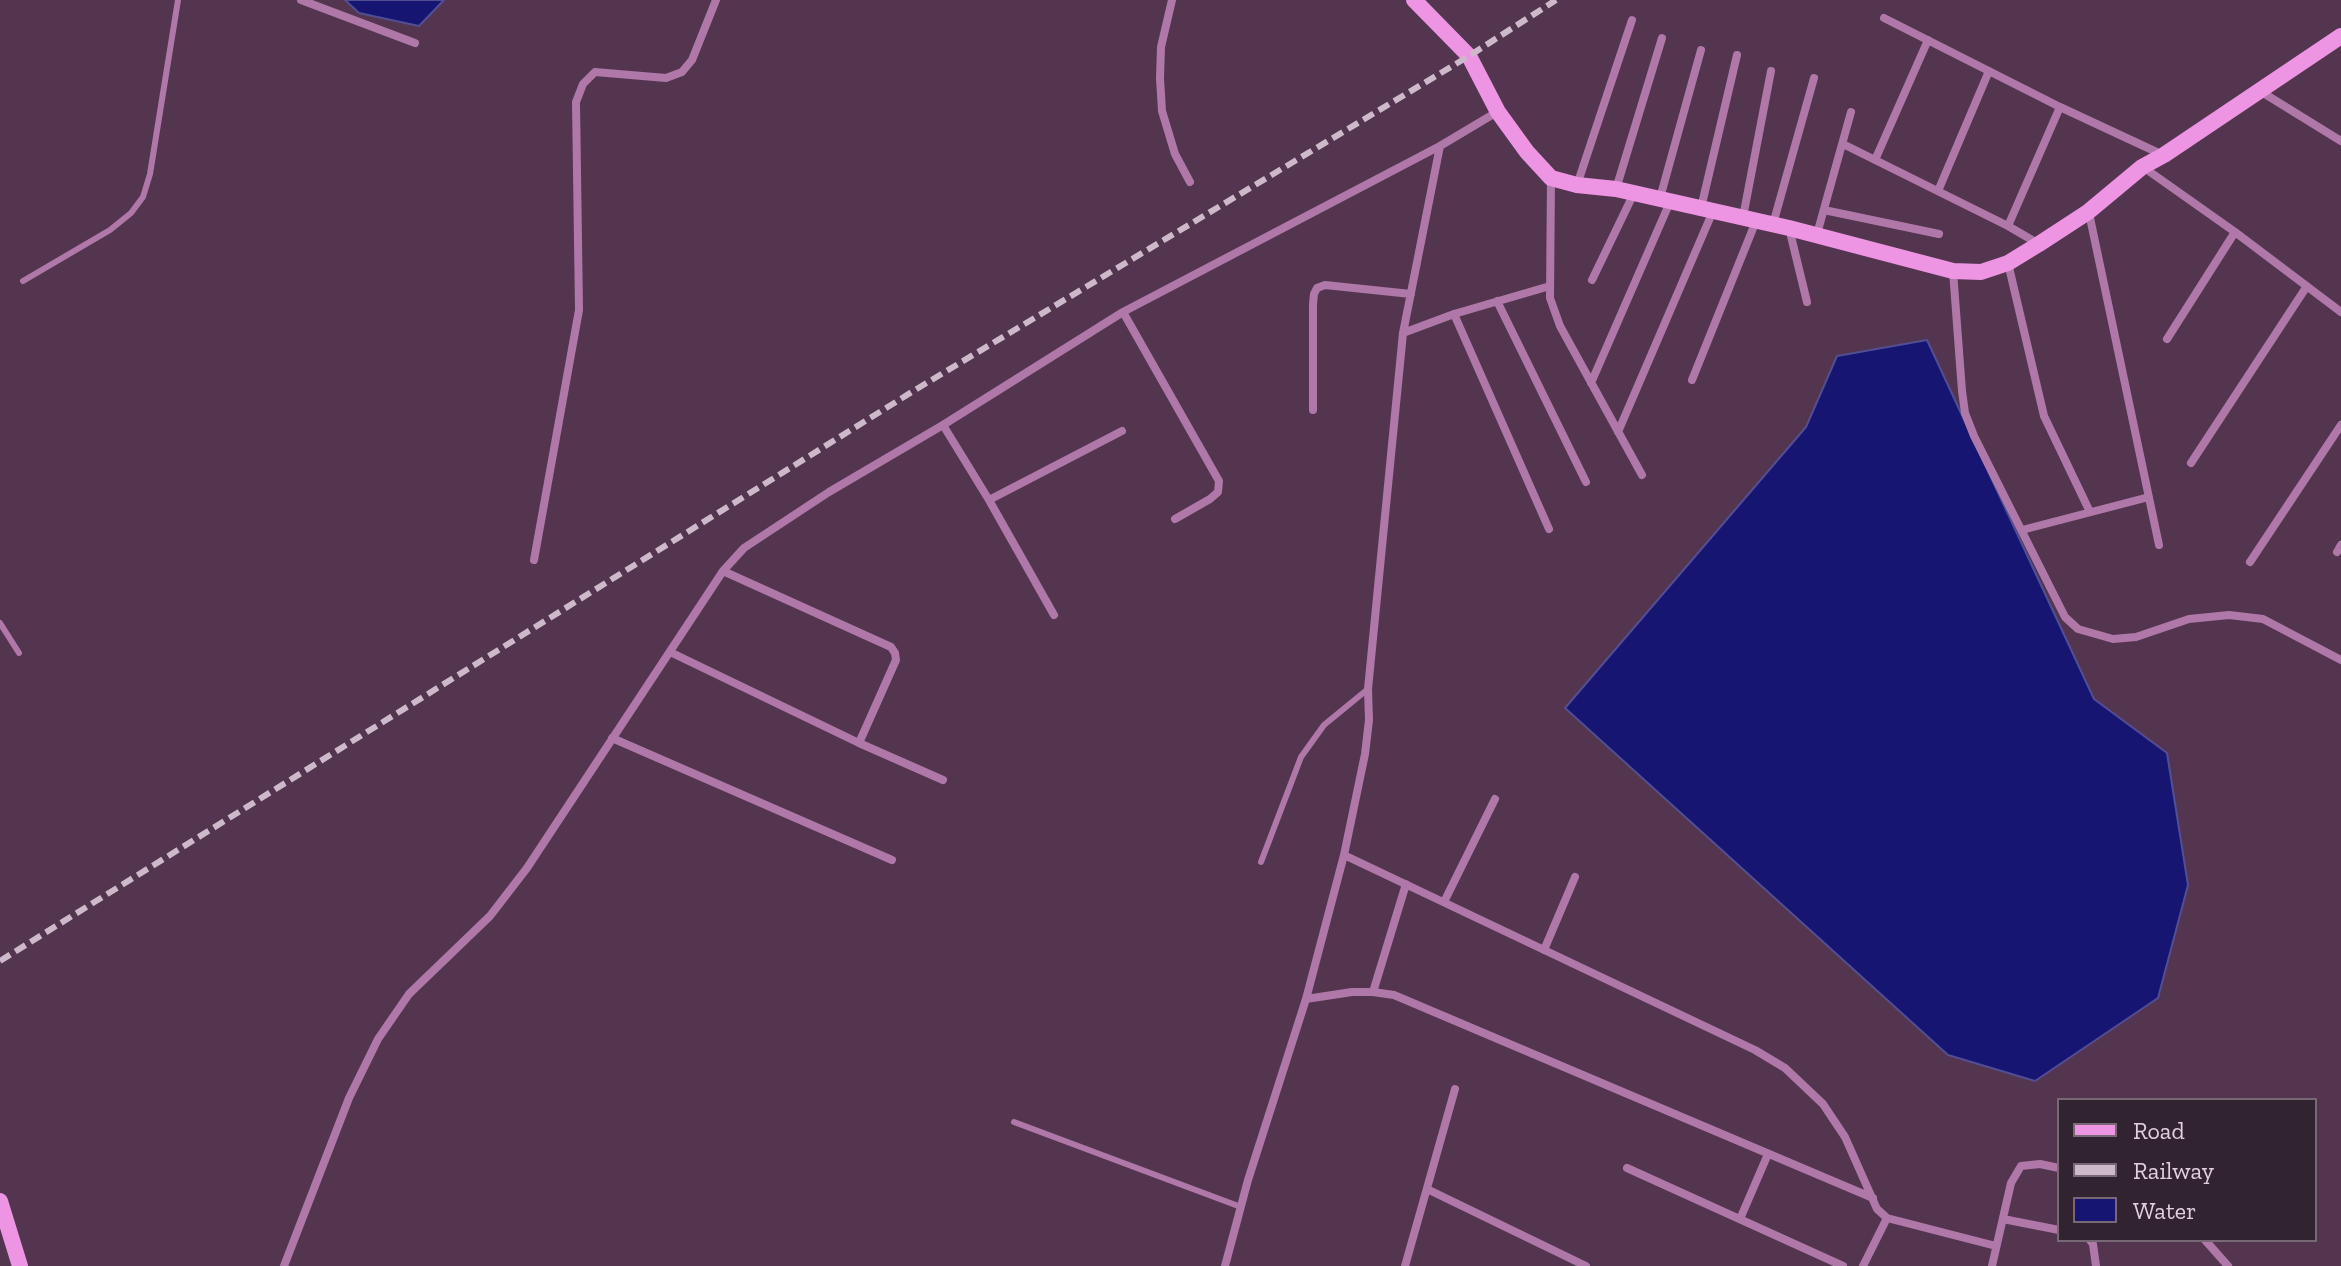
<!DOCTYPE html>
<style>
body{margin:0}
#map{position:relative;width:2341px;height:1266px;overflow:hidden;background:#543550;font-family:"Zilla Slab",serif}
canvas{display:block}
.legend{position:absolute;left:2057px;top:1098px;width:260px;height:144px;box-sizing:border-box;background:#31232f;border:2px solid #786875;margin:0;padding:10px 14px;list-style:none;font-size:24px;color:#e2cfdf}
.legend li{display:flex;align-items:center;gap:16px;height:40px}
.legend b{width:40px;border:2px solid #786875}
</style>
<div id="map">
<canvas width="2341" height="1266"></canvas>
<ul class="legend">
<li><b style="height:10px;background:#ed95e2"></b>Road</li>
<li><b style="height:10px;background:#ceb9cb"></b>Railway</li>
<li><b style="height:22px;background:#161672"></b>Water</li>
</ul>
</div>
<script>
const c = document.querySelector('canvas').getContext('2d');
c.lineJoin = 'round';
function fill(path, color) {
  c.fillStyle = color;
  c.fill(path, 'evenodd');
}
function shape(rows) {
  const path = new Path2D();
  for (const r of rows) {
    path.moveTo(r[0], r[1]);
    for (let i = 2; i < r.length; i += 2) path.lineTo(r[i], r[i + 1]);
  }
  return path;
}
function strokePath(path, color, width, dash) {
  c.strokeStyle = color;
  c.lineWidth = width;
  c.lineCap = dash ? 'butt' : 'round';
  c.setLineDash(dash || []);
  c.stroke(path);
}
const water = shape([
 [345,0,444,0,419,26,359,13,345,0],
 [1927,340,2094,699,2167,753,2188,885,2158,998,2035,1081,1948,1055,1565,708,1806,427,1837,356,1927,340]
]);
const lane = shape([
 [23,281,110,230,131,213,143,197,150,174,178,0],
 [0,623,19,653],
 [1261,862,1301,757,1324,725,1368,689],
 [1014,1122,1241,1207]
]);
const street = shape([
 [301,0,415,43],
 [1172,0,1161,47,1160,78,1162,111,1175,154,1190,182],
 [1884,18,2060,107,2163,155],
 [2260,91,2341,141],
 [1843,144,2008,226,2039,244],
 [1875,160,1928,40],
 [2143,167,2235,232,2341,312],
 [1551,178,1550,298,1560,326,1642,475],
 [1577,185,1632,20],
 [1616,189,1662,38],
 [1938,191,1989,71],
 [1660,198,1701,50],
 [1701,208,1737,55],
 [1824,210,1939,234],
 [2089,213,2159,545],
 [1743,217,1771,71],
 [1773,224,1814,78],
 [2008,226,2060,107],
 [1789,228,1807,302],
 [1817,234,1851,112],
 [2008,263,2044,416,2090,512],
 [1953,271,1962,391,1965,413,1974,436,2065,617,2078,629,2113,639,2136,637,2189,619,2229,615,2263,619,2341,660],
 [1592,280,1634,193],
 [1497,301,1586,482],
 [1123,312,1219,481,1218,492,1210,499,1175,519],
 [1454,314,1549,529],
 [1403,333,1454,314,1550,286],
 [2167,339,2235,232],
 [1692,380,1756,221],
 [1591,383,1670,202],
 [1313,410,1313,304,1314,294,1317,288,1325,285,1411,294],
 [943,425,989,500,1054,615],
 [1618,432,1713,211],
 [2191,463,2307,286],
 [989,500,1122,431],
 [2022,530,2149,497],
 [2337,552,2341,545],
 [534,560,579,310,576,102,583,84,595,72,666,78,682,72,692,60,716,0],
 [2250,562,2341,425],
 [723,571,891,647,895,653,896,660,859,743],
 [670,652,859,743,943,780],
 [612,738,892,860],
 [1344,855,1755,1050,1785,1068,1823,1104,1845,1137,1877,1209,1887,1218,1996,1246],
 [1444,902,1495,799],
 [1544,950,1575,877],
 [1373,992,1406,884],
 [1306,999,1352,992,1373,992,1394,995,1873,1198],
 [1627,1168,1843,1266],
 [1427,1189,1586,1266],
 [1740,1219,1768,1154],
 [2003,1219,2059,1230],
 [2090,1240,2093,1244,2096,1266],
 [2205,1240,2228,1266],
 [284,1266,349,1098,378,1039,409,994,490,916,527,868,723,571,744,548,829,492,943,425,1123,312,1440,146,1497,112],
 [1225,1266,1248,1180,1306,999,1344,855,1365,754,1369,720,1368,689,1403,333,1440,146],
 [1405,1266,1455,1089],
 [1863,1266,1887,1218],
 [1992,1266,2011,1183,2021,1166,2040,1164,2059,1168]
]);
const secondary = shape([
 [1414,0,1469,56,1498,112,1527,152,1551,178,1577,185,1616,189,1789,228,1953,271,1981,272,2008,263,2039,244,2088,212,2142,167,2164,155,2341,36],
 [0,1201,20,1266]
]);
const rail = shape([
 [0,961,915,390,1469,56,1556,0]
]);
fill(water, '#161672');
strokePath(water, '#534e93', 2);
strokePath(lane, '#b078a8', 6);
strokePath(street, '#b078a8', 8);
strokePath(secondary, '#ed95e2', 16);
strokePath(rail, '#ceb9cb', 6, [12, 6]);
</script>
